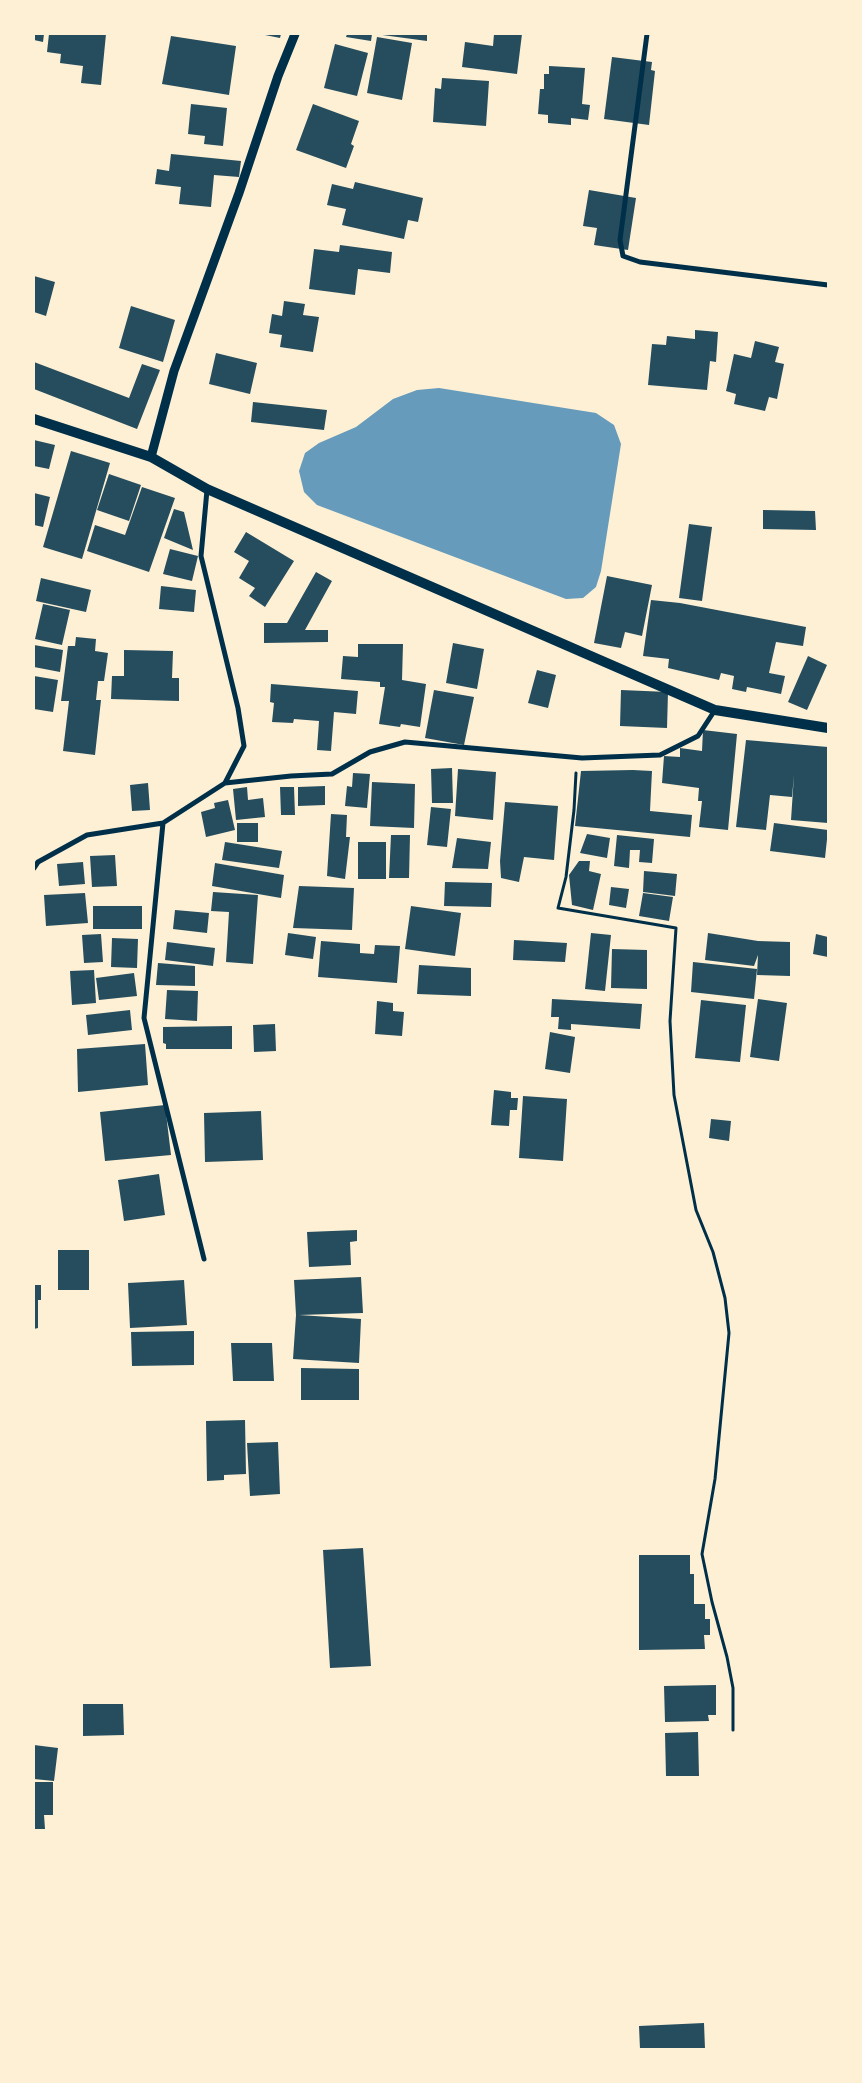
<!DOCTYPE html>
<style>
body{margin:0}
#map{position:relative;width:862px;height:2083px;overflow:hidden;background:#fdf0d5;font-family:"Source Serif 4",serif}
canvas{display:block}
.frame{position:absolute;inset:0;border:35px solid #fdf0d5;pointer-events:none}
</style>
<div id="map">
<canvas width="862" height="2083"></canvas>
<div class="frame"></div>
</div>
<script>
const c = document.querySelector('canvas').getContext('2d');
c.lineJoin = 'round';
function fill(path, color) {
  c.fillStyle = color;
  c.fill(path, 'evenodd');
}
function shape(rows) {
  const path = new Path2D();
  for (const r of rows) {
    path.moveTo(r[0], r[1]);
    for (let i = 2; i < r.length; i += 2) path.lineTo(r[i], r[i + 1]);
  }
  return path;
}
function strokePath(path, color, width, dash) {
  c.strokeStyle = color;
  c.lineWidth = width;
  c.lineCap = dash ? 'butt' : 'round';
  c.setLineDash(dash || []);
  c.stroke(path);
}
const water = shape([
 [439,388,596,413,614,425,621,444,601,571,596,587,583,598,566,599,317,505,304,492,299,471,305,453,319,443,356,427,393,399,417,390]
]);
const building = shape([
 [34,34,44,34,43,42,34,40],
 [49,34,106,34,101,85,81,83,83,66,60,63,61,54,47,52],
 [260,34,281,34,280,38],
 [347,34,372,34,371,41,346,37],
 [375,34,427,34,427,41],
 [494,34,522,34,517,74,462,67,465,42,493,46],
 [171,36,236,46,229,95,162,84],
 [377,37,412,43,402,100,367,93],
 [335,44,368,53,357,96,324,88],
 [612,57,652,62,651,70,655,71,649,125,604,119],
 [549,66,585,68,582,104,590,105,588,120,571,118,571,125,548,123,548,115,538,114,540,89,544,89,544,74,549,74],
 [442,78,489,81,486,126,433,122,435,88,441,89],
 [191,104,227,108,223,146,204,144,205,136,188,134],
 [313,104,359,121,351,144,354,146,346,168,296,150],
 [171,154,241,161,239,177,214,175,211,207,179,204,181,187,155,184,157,169,169,171],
 [355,182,423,198,418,222,408,220,404,239,342,225,346,209,327,205,332,184,353,189],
 [589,190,636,198,628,250,594,245,597,228,583,226],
 [340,245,392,252,390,273,358,269,355,295,309,289,314,249,339,252],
 [34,276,55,282,46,316,34,312],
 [284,301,305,304,303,315,319,317,313,352,280,347,282,335,269,333,272,314,282,316],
 [131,306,175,320,163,362,119,348],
 [695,330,718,332,716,362,710,361,707,390,648,385,652,344,666,345,667,336,695,339],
 [755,341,779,347,775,362,784,364,777,399,769,397,765,411,734,404,736,394,726,391,734,354,751,358],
 [216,353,257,363,250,394,209,384],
 [34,362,129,398,142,364,160,370,137,429,34,389],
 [253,402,327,410,324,430,251,422],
 [34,440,55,445,49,469,34,466],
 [71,451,110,463,82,559,43,547],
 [109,474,141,485,129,521,97,510],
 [142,487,175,498,149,572,87,551,95,525,125,535],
 [34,493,50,497,43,527,34,525],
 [174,509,184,512,193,550,164,538],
 [763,510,815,511,816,530,763,529],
 [689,524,712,527,702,601,679,598],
 [246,532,294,561,265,607,249,596,255,588,239,578,249,561,234,552],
 [170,549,198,556,192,581,163,574],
 [316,572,332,581,305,630,328,630,328,642,264,643,264,623,287,623],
 [607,576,652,585,642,636,625,632,621,648,594,643],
 [41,578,91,590,86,612,36,601],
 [161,586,196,590,194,612,159,609],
 [651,600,680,603,806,627,803,646,776,642,769,673,785,676,781,694,747,687,746,692,732,689,734,676,721,673,719,680,668,668,669,659,643,656],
 [43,604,70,610,62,645,35,639],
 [76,637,96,639,95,651,108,653,104,681,98,681,96,700,101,700,95,755,63,751,69,701,61,701,68,646,75,646],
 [453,643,484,649,477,689,446,683],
 [358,644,403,644,402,680,426,684,420,727,401,724,400,727,379,724,385,687,380,687,380,682,341,679,343,656,358,657],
 [34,645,63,650,60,672,34,667],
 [124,650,173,651,172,678,179,678,179,701,111,699,112,676,124,676],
 [808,656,827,665,807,710,788,702],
 [537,670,556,675,548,708,528,703],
 [34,676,58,680,53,712,34,709],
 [271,684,358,691,356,714,334,712,331,751,317,750,319,721,294,719,293,723,272,722,274,703,270,702],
 [434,690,474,697,464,745,425,738],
 [621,690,668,692,667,728,620,726],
 [703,730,737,734,728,830,699,827,702,801,698,801,699,788,662,783,664,756,680,757,680,748,702,751],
 [746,740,828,747,828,823,791,820,794,775,792,797,770,795,766,830,736,827],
 [452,768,453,803,432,803,431,769],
 [458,769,496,772,493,820,455,816],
 [633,770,652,771,650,811,692,815,690,837,575,826,581,771],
 [353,773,370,774,367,808,345,806,347,786,352,787],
 [372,782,415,784,414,828,370,826],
 [148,783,150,810,132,811,130,785],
 [325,786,325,805,298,806,298,787],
 [247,787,248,800,263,798,265,817,236,820,233,789],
 [280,787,294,787,295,815,281,815],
 [228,800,235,830,206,837,201,812,215,808,214,803],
 [505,802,558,806,554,860,524,857,519,882,501,878,500,861],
 [431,807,451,809,447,847,427,845],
 [331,814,347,815,346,837,350,837,345,879,327,876],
 [237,823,258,823,258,842,237,842],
 [774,823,828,830,825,858,770,851],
 [587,834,610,838,607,858,580,853],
 [391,835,410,835,409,878,389,878],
 [617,835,654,839,652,863,639,862,640,850,630,850,629,868,614,866],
 [457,838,491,842,488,869,452,868],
 [225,842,282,851,279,868,222,860],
 [358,842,386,842,386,879,358,879],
 [115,855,117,886,92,887,90,856],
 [579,861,590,861,589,871,601,874,593,910,572,905,569,875],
 [83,862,85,884,59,886,57,864],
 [215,863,284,875,281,898,212,886],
 [644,871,677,874,675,896,643,892],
 [445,882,492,883,491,907,444,906],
 [299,886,354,888,352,930,293,928],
 [611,887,629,889,626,908,609,905],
 [213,892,258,895,253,964,226,962,229,912,211,911],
 [85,893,88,923,46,926,44,895],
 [643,893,673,897,669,921,639,916],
 [93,906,142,906,142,929,93,929],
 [411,906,461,913,455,956,405,949],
 [175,910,209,913,207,933,173,929],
 [288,933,316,937,313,959,285,955],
 [591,933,611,935,605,991,585,989],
 [708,933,758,941,790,942,790,976,757,975,758,955,754,966,705,960],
 [101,934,103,962,84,963,82,935],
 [816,934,828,937,828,957,813,954],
 [112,938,138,939,137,968,111,967],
 [514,940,567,943,565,962,513,960],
 [321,941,360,944,360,953,374,954,375,945,400,946,397,983,318,977],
 [167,942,215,948,213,966,165,960],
 [612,949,647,950,647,989,611,988],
 [693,962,757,969,754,999,691,992],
 [158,963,195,966,195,986,156,985],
 [419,965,471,968,471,996,417,994],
 [94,970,96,1003,72,1005,70,971],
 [134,973,137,996,99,1000,96,978],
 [167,990,198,991,197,1021,165,1019],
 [552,999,642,1004,640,1029,571,1024,571,1030,558,1029,559,1017,551,1017],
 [758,999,787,1003,779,1061,750,1057],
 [701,1000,746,1005,740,1062,695,1058],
 [377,1001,393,1003,393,1011,404,1012,402,1036,375,1034],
 [130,1010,132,1030,88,1035,86,1015],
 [275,1024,276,1051,254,1052,253,1025],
 [232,1026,232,1049,166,1049,166,1044,163,1043,163,1027],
 [550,1032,575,1037,570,1073,545,1069],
 [145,1044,148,1085,78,1092,77,1049],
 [494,1090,511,1092,511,1098,518,1098,517,1110,510,1110,509,1126,491,1125],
 [523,1096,567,1099,563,1161,519,1158],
 [165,1105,171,1155,105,1161,100,1112],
 [261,1111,263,1160,205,1162,204,1113],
 [711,1119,731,1121,729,1141,709,1138],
 [159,1174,165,1215,124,1221,118,1180],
 [357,1230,357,1241,350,1242,351,1265,309,1267,307,1232],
 [58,1250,89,1250,89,1290,58,1290],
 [361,1277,363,1313,299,1315,361,1319,359,1363,293,1359,296,1315,294,1280],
 [184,1280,187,1325,130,1328,128,1283],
 [34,1285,41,1285,41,1300,38,1300,38,1328,34,1329],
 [194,1331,194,1365,132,1366,131,1332],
 [231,1343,272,1343,274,1381,233,1381],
 [301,1368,359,1369,359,1400,301,1400],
 [245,1420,246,1474,224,1475,224,1480,207,1481,206,1421],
 [278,1442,280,1494,250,1496,247,1443],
 [363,1548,371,1666,330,1668,323,1550],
 [639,1555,690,1555,690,1574,694,1574,694,1604,705,1604,705,1619,710,1619,710,1635,704,1635,705,1649,639,1650],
 [716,1685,716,1715,708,1715,709,1721,665,1722,664,1686],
 [83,1704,123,1704,124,1735,83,1736],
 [698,1732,699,1776,666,1776,665,1733],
 [34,1745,58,1748,54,1781,34,1779],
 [34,1782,53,1782,53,1815,44,1815,45,1829,34,1829],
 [704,2023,705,2049,640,2049,639,2026]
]);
const path = shape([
 [576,773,574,810,566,877,558,908,676,928,670,1021,674,1095,696,1210,713,1252,725,1298,729,1333,715,1479,702,1554,712,1602,727,1657,733,1688,733,1730]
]);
const minor = shape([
 [647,34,620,240,623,256,640,262,828,285],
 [225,783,291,776,332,774,370,752,405,742,582,758,660,755,698,736,715,710],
 [163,823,144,1018,204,1259],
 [34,868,38,862,87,835,163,823,225,783,244,746,238,708,201,556,207,490]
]);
const tertiary = shape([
 [151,457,174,371,239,193,278,76,295,34]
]);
const secondary = shape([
 [34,419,151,457,207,489,715,710,828,728]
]);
fill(water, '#669bbc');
fill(building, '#264d5e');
strokePath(path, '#003049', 3);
strokePath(minor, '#003049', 5);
strokePath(tertiary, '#003049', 9);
strokePath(secondary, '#003049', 10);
</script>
